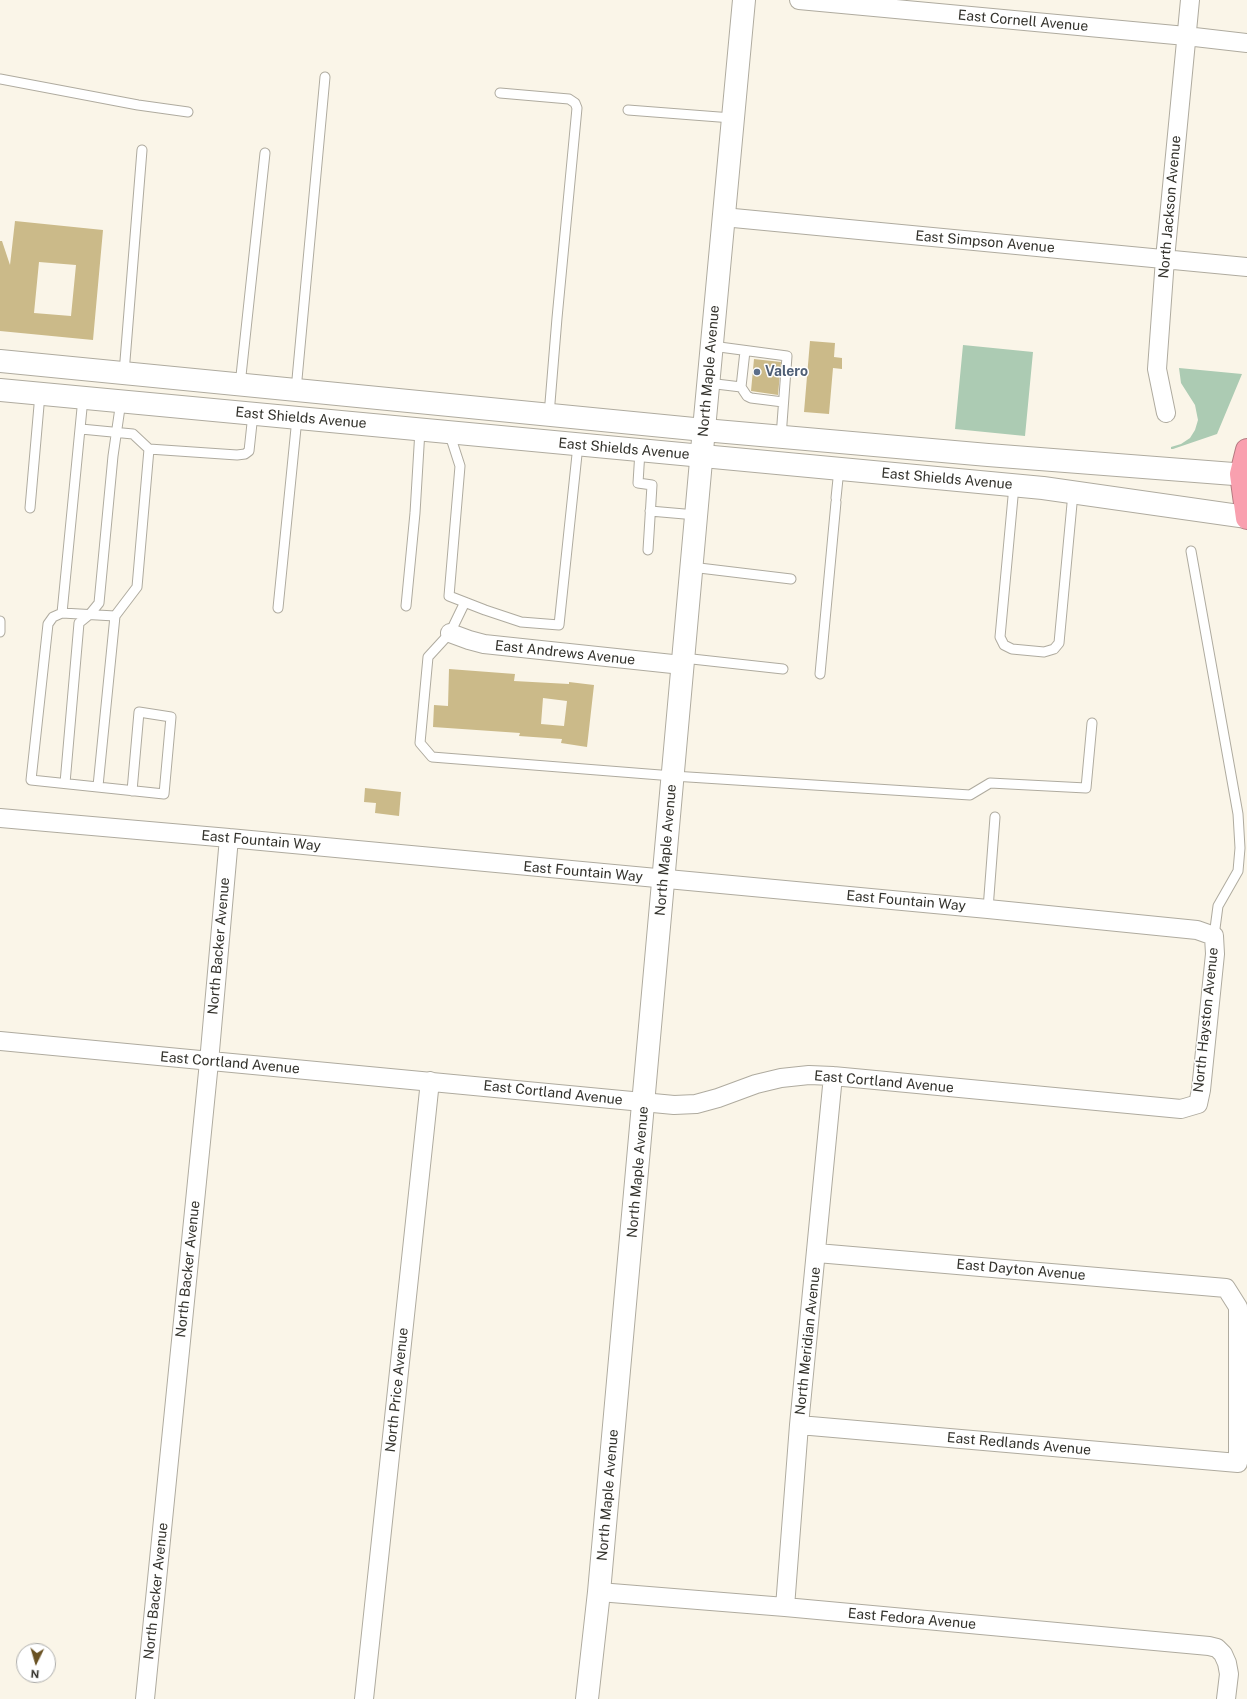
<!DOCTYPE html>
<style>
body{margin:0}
#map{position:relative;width:1247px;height:1699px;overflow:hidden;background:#faf5e8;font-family:"Public Sans",sans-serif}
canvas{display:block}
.north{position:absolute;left:16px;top:1643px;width:40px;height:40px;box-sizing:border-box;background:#fff;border:1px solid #adadab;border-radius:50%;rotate:185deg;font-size:11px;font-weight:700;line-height:16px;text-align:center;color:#33322c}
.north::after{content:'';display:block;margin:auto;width:14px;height:18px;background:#6a5223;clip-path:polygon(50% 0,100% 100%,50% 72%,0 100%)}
</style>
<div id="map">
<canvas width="1247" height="1699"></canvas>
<div class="north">N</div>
</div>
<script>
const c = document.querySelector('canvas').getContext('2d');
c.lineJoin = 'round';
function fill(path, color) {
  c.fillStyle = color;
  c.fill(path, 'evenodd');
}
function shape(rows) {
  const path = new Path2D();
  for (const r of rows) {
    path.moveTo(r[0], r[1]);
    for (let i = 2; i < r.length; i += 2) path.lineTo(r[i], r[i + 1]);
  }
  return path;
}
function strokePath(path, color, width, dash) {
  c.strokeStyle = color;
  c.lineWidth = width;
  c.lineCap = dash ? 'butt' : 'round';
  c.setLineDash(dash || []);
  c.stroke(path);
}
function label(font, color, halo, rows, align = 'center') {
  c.font = font + ' "Public Sans",sans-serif';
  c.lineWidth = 3;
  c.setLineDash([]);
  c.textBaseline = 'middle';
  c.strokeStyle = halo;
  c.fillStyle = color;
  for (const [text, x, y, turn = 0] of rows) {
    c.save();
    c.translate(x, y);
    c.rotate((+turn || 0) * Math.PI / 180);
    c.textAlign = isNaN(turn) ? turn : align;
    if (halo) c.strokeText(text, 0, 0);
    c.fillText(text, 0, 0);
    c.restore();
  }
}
const green = shape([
 [963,345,1033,352,1025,436,955,429],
 [1179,368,1242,374,1217,434,1173,449,1171,449,1171,447,1181,444,1190,438,1195,430,1198,420,1195,405,1181,383]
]);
const building = shape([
 [15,221,103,230,93,340,0,331,0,241,2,241,10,265],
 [39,262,76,265,71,316,34,313],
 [810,341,835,343,834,357,842,358,842,369,833,368,829,414,804,412],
 [754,359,781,362,778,395,751,391],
 [449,669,515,674,514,681,569,684,569,682,594,685,587,747,561,743,562,739,519,736,520,733,433,727,434,705,448,706],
 [543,698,567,701,564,726,541,724],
 [365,788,401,792,399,816,375,813,376,803,364,802]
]);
const service = shape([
 [0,79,138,105,188,112],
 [500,93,569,99,575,103,577,108,557,318,549,415],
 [628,110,732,118],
 [712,346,787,356,781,437],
 [745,351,741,387,747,396,751,398,783,402],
 [124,373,142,150],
 [708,383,741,387],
 [240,385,265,153],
 [296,390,325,77],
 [81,429,133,434,149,449,137,587,115,616,98,786],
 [449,432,460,466,449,596,485,610,521,622,559,625,578,445],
 [149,449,237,455,245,454,249,451,253,414],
 [640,451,638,483,652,485,648,550],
 [1014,486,1000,637,1004,645,1012,649,1044,652,1054,649,1059,643,1073,493],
 [836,498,839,469],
 [30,508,40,394],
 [650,511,696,515],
 [1191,551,1238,814,1240,848,1238,871,1218,906,1214,936],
 [691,567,791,579],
 [465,602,450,633,428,657,420,743,432,757,673,776,970,795,990,783,1086,788,1092,723],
 [406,606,415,513,420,430],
 [278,608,297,418],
 [62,613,83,398],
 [115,616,62,613,53,617,48,624,31,780,164,794,171,717,139,712,132,791],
 [0,621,0,632],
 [683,658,783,669],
 [820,674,836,502],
 [65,783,79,623,90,614,99,603,113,456,121,401],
 [988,909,995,817]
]);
const minor = shape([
 [799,0,1186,36,1247,43],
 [723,217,1247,267],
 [1166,413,1157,369,1165,259,1190,0],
 [450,633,469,640,484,644,682,665],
 [0,818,229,838,988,909,1197,930,1214,936,1215,954,1201,1090,1198,1104,1181,1109,833,1076,809,1075,781,1078,756,1084,718,1098,696,1104,674,1105,0,1041],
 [799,1425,1238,1463,1238,1307,1226,1288,817,1253],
 [599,1592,785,1607,1209,1646,1217,1648,1223,1654,1227,1663,1229,1674,1226,1699],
 [785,1607,799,1425,833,1076],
 [145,1699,209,1062,229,838],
 [364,1699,430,1081]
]);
const tertiary = shape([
 [587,1699,599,1592,700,472,744,0]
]);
const secondary = shape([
 [0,361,704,430,988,455,1247,475],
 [0,390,1043,488,1247,517]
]);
const motorway = shape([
 [1247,450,1241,474,1247,518]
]);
const markers = [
 [757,372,4,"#5c6f8a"]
];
const streetNames = [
 ["East Cornell Avenue",1023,21,5],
 ["North Jackson Avenue",1170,207,-85],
 ["East Simpson Avenue",985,242,5],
 ["North Maple Avenue",709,371,-85],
 ["East Shields Avenue",301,418,5],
 ["East Shields Avenue",624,449,5],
 ["East Shields Avenue",947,479,5],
 ["East Andrews Avenue",565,653,6],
 ["East Fountain Way",261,841,5],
 ["North Maple Avenue",666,850,-85],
 ["East Fountain Way",583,872,5],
 ["East Fountain Way",906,901,5],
 ["North Backer Avenue",219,946,-85],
 ["North Hayston Avenue",1206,1020,-84],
 ["East Cortland Avenue",230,1063,5],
 ["East Cortland Avenue",884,1082,5],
 ["East Cortland Avenue",553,1093,6],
 ["North Maple Avenue",638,1172,-85],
 ["North Backer Avenue",188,1269,-84],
 ["East Dayton Avenue",1021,1270,5],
 ["North Meridian Avenue",808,1341,-84],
 ["North Price Avenue",397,1390,-84],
 ["East Redlands Avenue",1019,1444,5],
 ["North Maple Avenue",608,1495,-85],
 ["North Backer Avenue",156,1591,-84],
 ["East Fedora Avenue",912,1619,5]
];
const serviceNames = [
 ["Valero",765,372]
];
fill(green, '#accbb3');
fill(building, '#cbba89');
strokePath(service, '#afab9f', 11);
strokePath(minor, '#afab9f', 20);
strokePath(tertiary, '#afab9f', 24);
strokePath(secondary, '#afab9f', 24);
strokePath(motorway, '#b47a81', 24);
strokePath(service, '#fff', 9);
strokePath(minor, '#fff', 18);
strokePath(tertiary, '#fff', 22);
strokePath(secondary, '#fff', 22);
strokePath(motorway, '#f9a0af', 22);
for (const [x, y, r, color] of markers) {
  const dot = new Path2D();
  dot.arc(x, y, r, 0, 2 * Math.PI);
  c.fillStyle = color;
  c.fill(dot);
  strokePath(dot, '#fff', 1.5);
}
label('14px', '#33322c', '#fff', streetNames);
label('bold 14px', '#4e5e75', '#fff', serviceNames, 'left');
</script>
